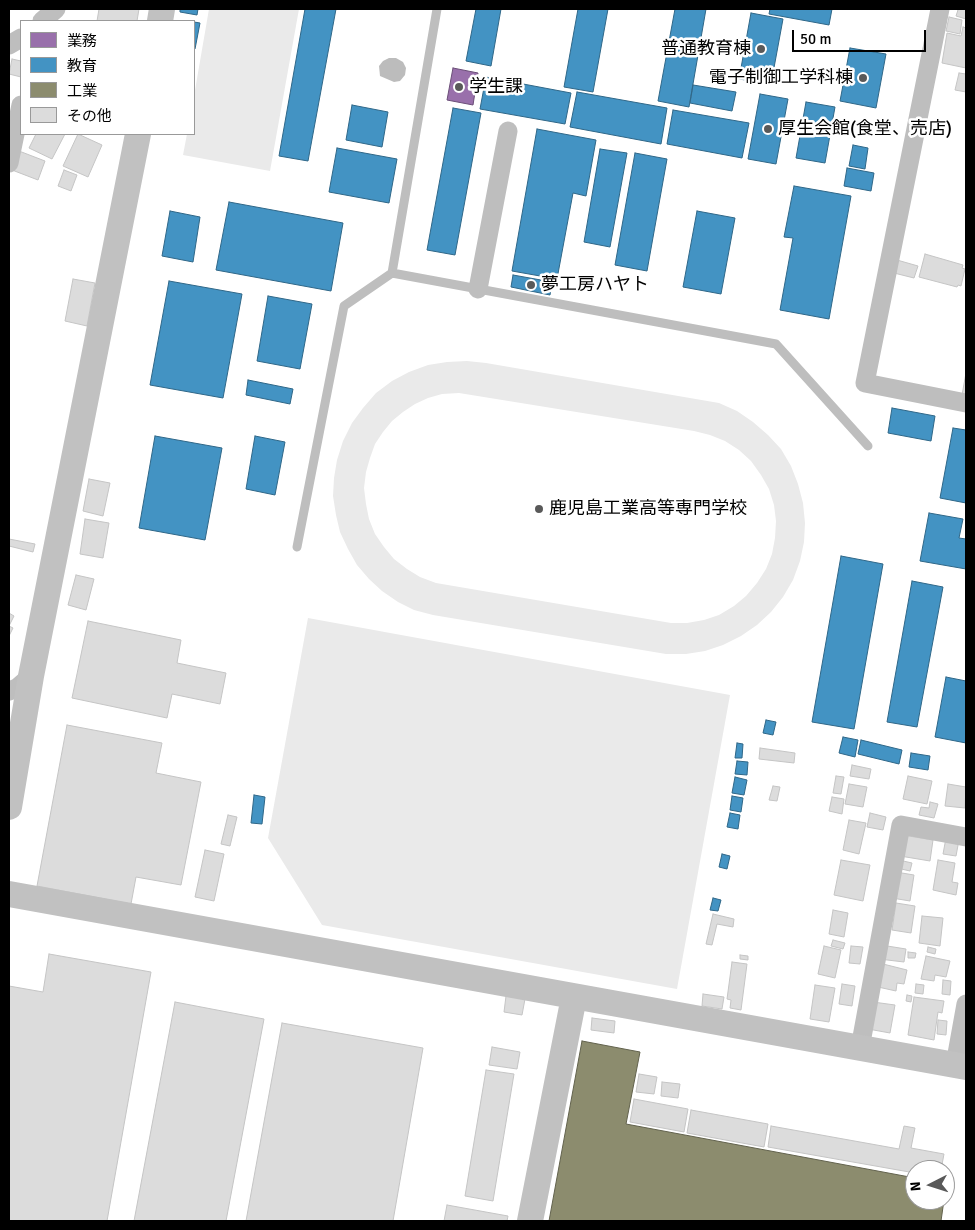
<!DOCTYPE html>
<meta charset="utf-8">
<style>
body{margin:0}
#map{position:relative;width:975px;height:1230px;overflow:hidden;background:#fff;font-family:Signika,"Noto Sans JP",sans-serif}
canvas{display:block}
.frame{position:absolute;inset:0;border:10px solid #000;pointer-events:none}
.legend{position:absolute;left:20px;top:20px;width:175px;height:115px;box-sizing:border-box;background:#fff;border:1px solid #999;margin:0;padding:6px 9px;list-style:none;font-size:15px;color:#000}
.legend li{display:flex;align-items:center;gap:10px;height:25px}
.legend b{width:25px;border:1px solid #999}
.north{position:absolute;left:905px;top:1160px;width:50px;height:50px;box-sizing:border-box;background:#fff;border:1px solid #999;border-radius:50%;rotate:265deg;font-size:14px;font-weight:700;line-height:20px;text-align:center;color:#000}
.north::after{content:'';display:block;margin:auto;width:18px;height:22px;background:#595959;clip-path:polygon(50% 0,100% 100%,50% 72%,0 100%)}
.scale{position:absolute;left:792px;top:30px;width:134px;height:22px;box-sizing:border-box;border:2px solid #000;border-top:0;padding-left:6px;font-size:15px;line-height:18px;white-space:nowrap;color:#000;-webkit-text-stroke:4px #fff;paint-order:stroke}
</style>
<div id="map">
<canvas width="975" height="1230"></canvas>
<div class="frame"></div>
<ul class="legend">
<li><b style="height:14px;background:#9970ab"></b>業務</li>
<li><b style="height:14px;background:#4393c3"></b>教育</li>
<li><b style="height:14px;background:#8c8c6e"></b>工業</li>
<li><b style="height:14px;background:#dcdcdc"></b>その他</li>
</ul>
<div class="north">N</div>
<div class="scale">50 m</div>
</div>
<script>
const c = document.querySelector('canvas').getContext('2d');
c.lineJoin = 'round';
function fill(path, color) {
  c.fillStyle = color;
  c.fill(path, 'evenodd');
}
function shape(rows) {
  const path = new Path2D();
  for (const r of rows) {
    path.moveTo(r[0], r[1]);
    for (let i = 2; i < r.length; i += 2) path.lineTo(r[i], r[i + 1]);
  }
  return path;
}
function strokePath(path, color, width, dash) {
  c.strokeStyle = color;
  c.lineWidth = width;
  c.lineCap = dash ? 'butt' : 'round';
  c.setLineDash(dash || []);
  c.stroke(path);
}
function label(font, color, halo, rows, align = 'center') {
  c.font = font + ' Signika,"Noto Sans JP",sans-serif';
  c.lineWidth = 5;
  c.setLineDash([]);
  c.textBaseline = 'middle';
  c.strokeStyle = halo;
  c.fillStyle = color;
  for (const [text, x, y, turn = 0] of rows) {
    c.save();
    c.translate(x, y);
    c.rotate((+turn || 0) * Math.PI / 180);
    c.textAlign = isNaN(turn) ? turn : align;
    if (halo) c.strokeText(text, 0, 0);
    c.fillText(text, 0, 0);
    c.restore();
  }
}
const green = shape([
 [209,9,299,9,270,171,183,155,187,134,194,134,194,96],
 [467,361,486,363,719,403,737,411,753,422,768,435,781,449,791,466,798,484,803,503,805,523,804,542,800,561,793,580,783,597,771,612,757,625,741,636,723,645,705,651,686,654,666,654,433,615,414,610,398,602,382,591,369,579,357,565,348,549,340,532,336,515,333,496,334,478,337,460,343,441,352,423,363,408,376,393,392,381,409,372,428,365,447,362],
 [459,393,694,431,710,435,725,441,739,450,751,461,761,475,769,489,774,505,776,521,775,538,772,554,766,569,757,583,746,596,734,606,719,615,704,620,687,623,671,623,436,583,420,577,407,569,394,559,384,547,375,534,369,519,366,504,364,488,366,472,370,458,375,444,383,432,392,421,403,412,415,404,428,398,442,394],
 [308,618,730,695,677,989,322,925,268,838]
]);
const water = shape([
 [389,58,396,58,403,62,406,68,405,75,400,81,394,82,380,76,379,66,383,61]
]);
const offices = shape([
 [453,68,478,73,473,105,447,100,453,68]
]);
const schools = shape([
 [180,9,198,9,197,15,180,12,180,9],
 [305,9,336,9,308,161,279,156,305,9],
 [476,9,501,9,491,66,466,61,476,9],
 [578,9,608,9,593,92,564,87,578,9],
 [675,9,706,9,689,107,658,101,675,9],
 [770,9,832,9,829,25,769,14,770,9],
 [751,13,783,19,771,84,739,79,751,13],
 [194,22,200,23,195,49,194,49,194,22],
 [850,48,886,54,876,108,840,101,850,48],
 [486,77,571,93,565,124,480,109,486,77],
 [693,85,736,92,732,111,690,103,693,85],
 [577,92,667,108,661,144,570,127,577,92],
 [760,94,788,99,776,164,748,159,760,94],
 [806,102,835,107,825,163,796,158,806,102],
 [352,105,388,112,382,147,346,140,352,105],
 [453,108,481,113,455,255,427,250,453,108],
 [673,110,749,123,742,158,667,144,673,110],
 [537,129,596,140,586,196,573,193,557,279,512,271,537,129],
 [853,145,868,148,865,169,849,166,853,145],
 [337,148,397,159,389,203,329,192,337,148],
 [600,149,627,153,610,247,584,242,600,149],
 [635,153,667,159,647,271,615,265,635,153],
 [847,168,874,173,871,191,844,186,847,168],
 [794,186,851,196,829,319,780,310,793,238,784,237,794,186],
 [229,202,343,223,331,291,216,270,229,202],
 [170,211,200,217,193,262,162,256,170,211],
 [697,211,735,218,721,294,683,287,697,211],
 [513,275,552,282,550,295,511,287,513,275],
 [169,281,242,294,223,398,150,385,169,281],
 [268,296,312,304,300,369,257,361,268,296],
 [248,380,293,389,290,404,246,395,248,380],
 [892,408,935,416,931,441,888,433,892,408],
 [953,428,966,430,966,503,940,498,953,428],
 [155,436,222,448,205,540,139,528,155,436],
 [255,436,285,442,275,495,246,489,255,436],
 [929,513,963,519,959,538,966,539,966,569,920,561,929,513],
 [841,556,883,564,854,729,812,722,841,556],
 [912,581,943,587,917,727,887,722,912,581],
 [946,677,966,681,966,743,935,737,946,677],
 [766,720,776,722,773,735,763,733,766,720],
 [843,737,858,740,855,757,839,753,843,737],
 [861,740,902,750,899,764,858,754,861,740],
 [737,743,743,744,742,758,735,758,737,743],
 [911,753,930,756,928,770,909,767,911,753],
 [737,761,748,762,747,775,735,774,737,761],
 [735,777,747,780,744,795,732,793,735,777],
 [254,795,265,797,262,824,251,823,254,795],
 [732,796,743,798,741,812,730,810,732,796],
 [730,813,740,815,738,829,727,827,730,813],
 [722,854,730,856,727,869,719,867,722,854],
 [713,898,721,900,718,911,710,910,713,898]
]);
const industry = shape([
 [582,1041,640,1052,626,1124,915,1178,915,1200,944,1200,941,1221,549,1221,582,1041]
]);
const building = shape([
 [99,9,139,9,137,21,97,21,99,9],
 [955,9,966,9,966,19,956,16,958,10,955,9],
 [949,17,962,20,960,34,946,31,949,17],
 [963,27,966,28,966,68,942,63,947,33,961,36,963,27],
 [12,59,21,61,21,77,9,74,12,59],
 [959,73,966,74,966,92,955,90,959,73],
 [36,134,65,134,52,159,29,148,36,134],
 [78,134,102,145,88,177,63,166,78,134],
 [19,151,45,161,38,180,12,170,19,151],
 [64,170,77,175,71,191,58,186,64,170],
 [925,254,963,265,962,268,965,269,961,286,958,285,957,287,919,277,925,254],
 [897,260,918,266,914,278,894,273,897,260],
 [73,279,95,283,87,326,65,321,73,279],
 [966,373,966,396,962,395,966,373],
 [89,479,110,483,103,516,83,511,89,479],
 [85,519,109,523,103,558,80,554,85,519],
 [9,539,35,544,33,552,9,546,9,539],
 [76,575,94,579,86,610,68,605,76,575],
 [9,613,14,616,9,626,13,628,9,636,9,613],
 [88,621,181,640,177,663,226,673,220,704,172,694,167,718,72,698,88,621],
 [67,725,162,743,156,773,201,782,181,885,136,877,131,904,37,886,67,725],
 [760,748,795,753,794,763,759,759,760,748],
 [852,765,871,769,869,779,850,776,852,765],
 [836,776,844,777,841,794,833,793,836,776],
 [908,776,932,781,927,804,903,799,908,776],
 [849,784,867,787,863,807,845,804,849,784],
 [948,784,966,787,965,808,945,806,948,784],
 [773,786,780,787,777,801,769,800,773,786],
 [832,797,844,799,842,814,829,811,832,797],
 [930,802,938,804,934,818,919,815,921,807,929,808,930,802],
 [870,813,886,817,883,830,867,827,870,813],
 [228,815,237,817,230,846,221,844,228,815],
 [849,820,866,823,859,854,843,850,849,820],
 [903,835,933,840,930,861,900,856,903,835],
 [946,838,959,840,956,856,943,854,946,838],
 [205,850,224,854,214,901,195,897,205,850],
 [841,860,870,865,863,901,834,895,841,860],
 [899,860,912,863,910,871,897,868,899,860],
 [938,860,955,863,952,882,958,883,956,895,933,890,938,860],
 [896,872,914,875,910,901,892,898,896,872],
 [896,903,915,906,911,933,892,930,896,903],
 [833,910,848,913,844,937,829,934,833,910],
 [713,914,734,919,733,927,717,924,712,945,706,944,713,914],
 [922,916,943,918,940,946,919,943,922,916],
 [833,940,845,943,843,949,831,946,833,940],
 [881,945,906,949,904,962,879,959,881,945],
 [824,946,841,950,835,978,818,974,824,946],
 [851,946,863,947,860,964,849,963,851,946],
 [928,947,936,949,935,954,927,952,928,947],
 [908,952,916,953,915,958,908,958,908,952],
 [49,954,151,972,107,1221,9,1221,9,986,43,992,49,954],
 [740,955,748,956,748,960,740,959,740,955],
 [926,956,950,961,946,977,935,975,934,981,921,979,926,956],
 [732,962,747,964,741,1010,730,1008,731,1000,727,999,732,962],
 [883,964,907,970,904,984,897,983,896,991,878,987,883,964],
 [943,980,951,981,950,995,942,994,943,980],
 [842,984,855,986,852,1006,839,1004,842,984],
 [916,984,924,985,923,994,915,993,916,984],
 [815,985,835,988,829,1022,810,1019,815,985],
 [703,994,724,997,722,1009,702,1006,703,994],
 [907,995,912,996,911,1002,906,1001,907,995],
 [506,996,525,999,522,1015,504,1012,506,996],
 [914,997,944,1001,942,1013,938,1012,934,1040,908,1035,914,997],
 [175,1002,264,1019,226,1221,134,1221,175,1002],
 [873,1002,895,1005,890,1033,868,1029,873,1002],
 [592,1018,615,1021,614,1033,591,1030,592,1018],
 [938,1020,947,1021,946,1035,937,1034,938,1020],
 [282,1023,423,1048,393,1221,246,1221,282,1023],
 [492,1047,520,1052,517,1069,489,1065,492,1047],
 [486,1070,514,1074,493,1201,465,1196,486,1070],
 [639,1074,657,1077,654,1094,636,1092,639,1074],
 [662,1082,680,1084,678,1098,661,1096,662,1082],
 [634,1099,688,1109,684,1132,630,1122,634,1099],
 [691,1110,768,1124,764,1147,687,1133,691,1110],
 [771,1126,899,1149,904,1126,915,1128,911,1148,944,1154,941,1170,915,1170,915,1173,768,1147,771,1126],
 [447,1205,508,1216,507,1221,444,1221,447,1205]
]);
const lane = shape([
 [392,273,437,9],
 [297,547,344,306,392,273,776,344,868,446]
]);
const street = shape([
 [940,9,865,383,966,403],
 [42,21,56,9],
 [9,45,21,38],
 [9,163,21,105],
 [478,289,508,131],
 [9,691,17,688,31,676],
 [860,1048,901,825,966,837],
 [955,1065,966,1004]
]);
const secondary = shape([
 [160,21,162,9],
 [9,807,31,676,138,134],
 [9,894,966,1067],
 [530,1221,574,997]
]);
const markers = [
 [761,49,5,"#595959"],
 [863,78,5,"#595959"],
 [459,87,5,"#595959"],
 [768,129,5,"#595959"],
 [531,285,5,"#595959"],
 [539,509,5,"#595959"]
];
const poiNames = [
 ["普通教育棟",751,49,"right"],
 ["電子制御工学科棟",853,78,"right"],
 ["学生課",469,87],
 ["厚生会館(食堂、売店)",778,129],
 ["夢工房ハヤト",541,285],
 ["鹿児島工業高等専門学校",549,509]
];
fill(green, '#eaeaea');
fill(water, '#bcbcbc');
fill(offices, '#9970ab');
strokePath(offices, '#6b4e78', 1);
fill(schools, '#4393c3');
strokePath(schools, '#2f6788', 1);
fill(industry, '#8c8c6e');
strokePath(industry, '#62624d', 1);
fill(building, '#dcdcdc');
strokePath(building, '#c5c5c5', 1);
strokePath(lane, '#bebebe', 9);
strokePath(street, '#bebebe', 19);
strokePath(secondary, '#c1c1c1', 26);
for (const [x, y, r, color] of markers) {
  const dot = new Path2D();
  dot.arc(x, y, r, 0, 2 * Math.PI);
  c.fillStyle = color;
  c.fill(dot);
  strokePath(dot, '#fff', 2);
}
label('18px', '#000', '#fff', poiNames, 'left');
</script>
